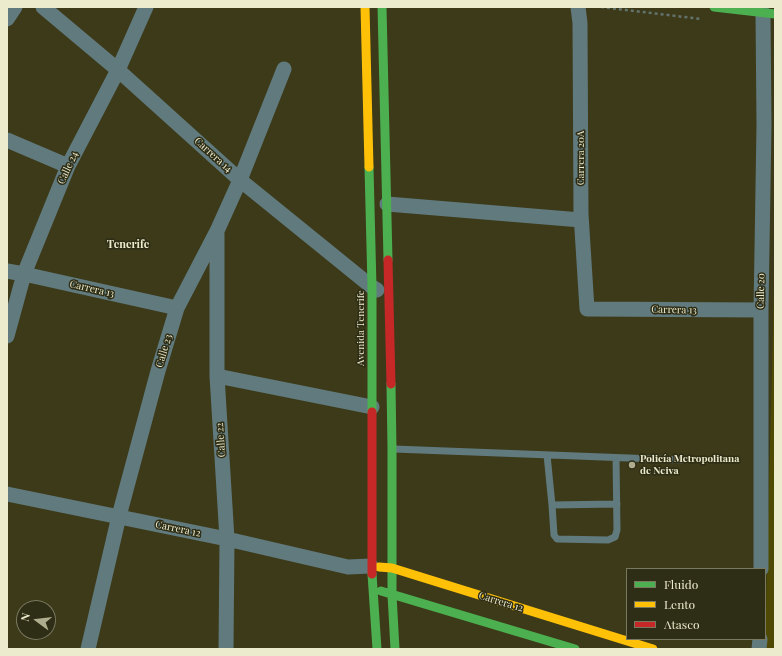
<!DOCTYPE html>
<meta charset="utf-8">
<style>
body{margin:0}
#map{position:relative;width:782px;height:656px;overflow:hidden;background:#3c3a19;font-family:"Playfair Display",serif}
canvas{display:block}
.frame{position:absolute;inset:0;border:8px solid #ecebcd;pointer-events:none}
.legend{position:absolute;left:626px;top:568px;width:140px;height:72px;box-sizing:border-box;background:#2e2d15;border:1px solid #7a795f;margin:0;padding:5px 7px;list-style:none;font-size:12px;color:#ecebcd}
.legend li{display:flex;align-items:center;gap:8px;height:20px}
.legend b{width:20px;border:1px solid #7a795f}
.north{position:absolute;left:16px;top:600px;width:40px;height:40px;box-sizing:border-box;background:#2e2d15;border:1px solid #7a795f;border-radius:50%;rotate:285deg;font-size:11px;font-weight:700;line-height:16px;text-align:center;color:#ecebcd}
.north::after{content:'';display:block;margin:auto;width:14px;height:18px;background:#aead8e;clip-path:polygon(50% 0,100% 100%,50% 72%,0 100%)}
</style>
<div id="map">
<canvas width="782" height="656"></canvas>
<div class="frame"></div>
<ul class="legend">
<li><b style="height:5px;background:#4caf50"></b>Fluido</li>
<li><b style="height:5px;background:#ffc107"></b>Lento</li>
<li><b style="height:5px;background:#c62828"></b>Atasco</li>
</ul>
<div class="north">N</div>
</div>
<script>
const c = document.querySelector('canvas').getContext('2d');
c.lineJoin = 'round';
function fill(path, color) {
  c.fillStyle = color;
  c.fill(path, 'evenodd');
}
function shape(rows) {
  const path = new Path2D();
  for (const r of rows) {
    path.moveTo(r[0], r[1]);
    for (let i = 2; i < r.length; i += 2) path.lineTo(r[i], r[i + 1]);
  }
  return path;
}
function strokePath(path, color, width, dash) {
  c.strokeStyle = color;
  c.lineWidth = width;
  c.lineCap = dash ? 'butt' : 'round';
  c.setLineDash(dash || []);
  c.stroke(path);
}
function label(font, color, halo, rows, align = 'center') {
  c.font = font + ' "Playfair Display",serif';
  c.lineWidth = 3;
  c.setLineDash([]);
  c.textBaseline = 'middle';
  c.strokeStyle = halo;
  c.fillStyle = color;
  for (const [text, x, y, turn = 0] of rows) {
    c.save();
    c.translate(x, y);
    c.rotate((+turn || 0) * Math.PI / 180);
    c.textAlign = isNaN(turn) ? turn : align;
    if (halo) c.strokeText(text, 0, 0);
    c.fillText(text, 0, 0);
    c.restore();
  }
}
const built = shape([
 [775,251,775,649,765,649]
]);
const path = shape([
 [601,7,701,19]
]);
const lane = shape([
 [394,449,681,460],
 [547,455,552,505,554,535,557,539,608,540,615,537,617,530,616,458],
 [552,505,617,504]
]);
const street = shape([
 [43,7,118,70,240,180,372,287,377,290],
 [578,7,580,23,581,214,587,309,761,310],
 [7,19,15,7],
 [7,140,68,166],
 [387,204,581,220],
 [217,234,217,376,227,539,226,649],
 [7,271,24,274,177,308],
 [7,336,24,274,68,166,118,70,146,7],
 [217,376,372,407],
 [7,494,227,539,348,567,371,566],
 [761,569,761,310,764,125,763,13],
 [88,649,119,516,158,371,177,308,217,231,240,180,284,69],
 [759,649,760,639]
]);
const fast = shape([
 [382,7,388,260],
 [714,7,775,14],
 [369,167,372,287,372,412],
 [391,384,392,449,392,595,395,649],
 [372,574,377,649],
 [381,591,575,649]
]);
const slow = shape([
 [365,7,369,167],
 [379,567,392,568,653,649]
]);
const jam = shape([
 [388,260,391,384],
 [372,574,372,412]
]);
const markers = [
 [632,465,4,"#aead8e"]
];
const streetNames = [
 ["Carrera 14",213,155,42],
 ["Carrera 20A",581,158,-90],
 ["Calle 24",68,168,-65],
 ["Carrera 13",92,289,13],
 ["Calle 20",761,291,-89],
 ["Carrera 13",674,310,1],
 ["Avenida Tenerife",361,328,-90],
 ["Calle 23",164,351,-73],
 ["Calle 22",221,440,-94],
 ["Carrera 12",178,529,12],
 ["Carrera 12",501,602,17]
];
const poiNames = [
 ["Policía Metropolitana",640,459],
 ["de Neiva",640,471]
];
const neighbourhoodNames = [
 ["Tenerife",128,245]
];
fill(built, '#4f4a03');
strokePath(path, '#63726c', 2.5, [3, 3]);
strokePath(lane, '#617a7e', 7);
strokePath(street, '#617a7e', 15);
strokePath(fast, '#4caf50', 9);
strokePath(slow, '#ffc107', 9);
strokePath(jam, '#c62828', 9);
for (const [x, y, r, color] of markers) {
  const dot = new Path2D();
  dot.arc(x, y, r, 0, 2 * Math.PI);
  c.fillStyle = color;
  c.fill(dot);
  strokePath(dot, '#2e2d15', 1.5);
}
label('10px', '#ecebcd', '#2e2d15', streetNames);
label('bold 10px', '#ecebcd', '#2e2d15', poiNames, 'left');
label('bold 11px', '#ecebcd', '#2e2d15', neighbourhoodNames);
</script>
